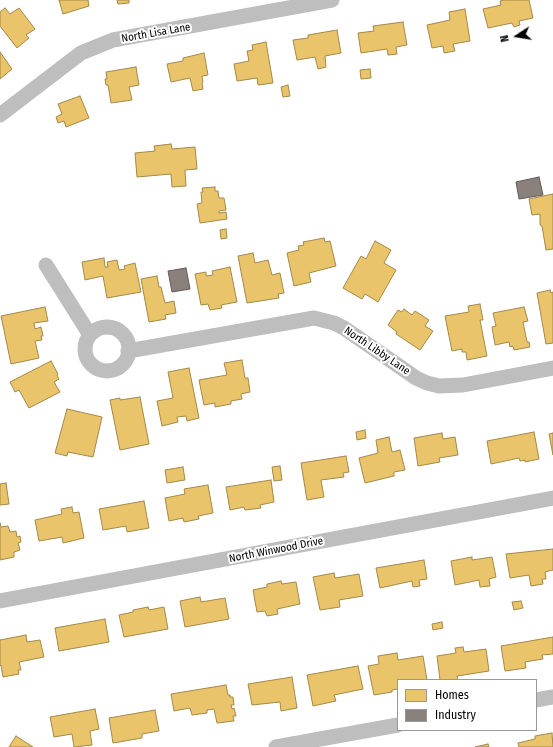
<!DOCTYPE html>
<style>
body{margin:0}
#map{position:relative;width:553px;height:747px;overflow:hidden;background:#fff;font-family:"Fira Sans Condensed",sans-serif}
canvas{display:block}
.legend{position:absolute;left:397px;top:679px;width:140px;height:52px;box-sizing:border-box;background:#fff;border:1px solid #999;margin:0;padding:5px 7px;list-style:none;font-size:12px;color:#000}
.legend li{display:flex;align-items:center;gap:8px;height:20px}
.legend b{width:20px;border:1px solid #999}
.north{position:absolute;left:497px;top:16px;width:40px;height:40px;-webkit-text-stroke:3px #fff;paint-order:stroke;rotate:258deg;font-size:11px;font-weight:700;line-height:16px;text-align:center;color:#000}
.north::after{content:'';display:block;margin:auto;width:14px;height:18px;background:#000;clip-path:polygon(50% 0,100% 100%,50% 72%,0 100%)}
</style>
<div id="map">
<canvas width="553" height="747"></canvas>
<ul class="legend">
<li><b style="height:11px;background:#e9c46a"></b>Homes</li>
<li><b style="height:11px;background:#8a817c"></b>Industry</li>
</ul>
<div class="north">N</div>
</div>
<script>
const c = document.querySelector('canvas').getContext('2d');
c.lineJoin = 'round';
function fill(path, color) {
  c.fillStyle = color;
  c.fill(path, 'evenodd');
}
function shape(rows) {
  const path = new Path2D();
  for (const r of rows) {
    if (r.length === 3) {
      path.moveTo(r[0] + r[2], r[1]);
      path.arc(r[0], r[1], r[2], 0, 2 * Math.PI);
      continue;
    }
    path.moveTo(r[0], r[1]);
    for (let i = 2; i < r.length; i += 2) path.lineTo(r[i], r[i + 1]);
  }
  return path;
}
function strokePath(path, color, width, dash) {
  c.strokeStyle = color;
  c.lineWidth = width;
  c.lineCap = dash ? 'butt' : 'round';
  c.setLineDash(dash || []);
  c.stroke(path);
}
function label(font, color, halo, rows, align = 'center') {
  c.font = font + ' "Fira Sans Condensed",sans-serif';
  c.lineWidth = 4;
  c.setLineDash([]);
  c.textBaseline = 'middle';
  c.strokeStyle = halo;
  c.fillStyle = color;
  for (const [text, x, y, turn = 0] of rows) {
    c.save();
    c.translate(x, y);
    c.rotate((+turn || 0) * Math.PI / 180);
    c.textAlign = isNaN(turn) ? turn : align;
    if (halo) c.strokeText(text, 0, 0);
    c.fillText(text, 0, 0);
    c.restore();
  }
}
const homes = shape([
 [59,0,88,0,89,6,63,14,59,0],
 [117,0,129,0,129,3,118,4,117,0],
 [504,0,529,0,533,18,519,21,520,25,514,27,512,23,488,28,483,9,501,5,500,1,504,0],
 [5,8,10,14,19,8,35,29,26,35,29,38,17,48,0,26,0,12,5,8],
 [465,9,470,41,453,44,455,51,444,53,443,46,432,48,427,25,450,20,449,12,465,9],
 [403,22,407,45,396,47,397,54,388,55,387,49,361,53,358,33,374,31,373,26,403,22],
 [337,30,341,53,325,56,326,67,318,69,315,57,297,60,293,40,308,38,308,35,337,30],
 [266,42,273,83,258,85,257,78,237,81,234,64,249,61,247,51,253,50,252,45,266,42],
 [0,52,12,69,0,79,0,52],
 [204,53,208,75,202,76,203,82,202,83,203,89,193,91,190,78,171,82,167,64,183,61,183,58,204,53],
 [136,67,139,85,129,87,132,100,111,103,108,85,106,85,105,79,107,79,106,72,136,67],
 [370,69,371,78,361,79,360,70,370,69],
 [288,85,290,96,283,97,281,87,288,85],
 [80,96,89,118,66,127,64,121,58,123,56,117,62,114,58,104,80,96],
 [171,144,172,149,195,147,197,169,185,170,186,186,172,187,171,174,137,177,135,153,155,151,154,146,171,144],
 [215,187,215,191,218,191,219,198,224,198,226,210,219,211,219,213,226,212,227,219,200,223,197,204,202,203,201,192,203,192,202,188,215,187],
 [553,194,553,249,546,250,542,226,540,225,540,214,532,215,529,199,553,194],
 [226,229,227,238,221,239,220,230,226,229],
 [324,238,325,242,330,241,336,266,309,273,311,282,294,286,287,253,299,250,298,246,304,245,303,242,324,238],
 [375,241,391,250,384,263,396,270,378,302,365,294,362,299,343,288,361,256,366,259,375,241],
 [253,253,255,263,268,260,272,275,280,273,284,293,278,294,279,298,247,303,238,256,253,253],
 [104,258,105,267,108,267,107,262,117,260,119,270,125,269,124,266,135,263,141,292,107,298,103,276,85,280,82,262,104,258],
 [230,267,237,302,221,305,222,308,210,310,208,304,201,305,195,274,206,272,206,276,213,275,212,271,230,267],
 [157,276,159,287,161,287,165,303,174,301,176,313,165,315,166,319,149,322,141,279,157,276],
 [550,290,551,293,553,292,553,343,546,344,537,293,550,290],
 [480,304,483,320,480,320,487,356,467,360,466,352,462,352,462,349,452,351,445,316,469,312,468,306,480,304],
 [45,307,48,321,34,323,35,329,41,327,43,336,41,336,42,340,35,341,39,358,11,364,1,316,45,307],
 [524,307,528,321,523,322,527,342,529,342,530,347,514,350,513,346,510,347,509,342,495,345,492,327,496,326,493,313,524,307],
 [404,309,412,315,415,311,429,320,425,326,433,331,420,350,396,334,397,332,388,325,398,310,402,312,404,309],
 [242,360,245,378,248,378,250,392,241,394,242,399,231,401,231,404,215,407,215,403,204,405,199,380,227,375,224,363,242,360],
 [51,361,58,374,57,375,59,379,54,382,60,392,29,408,19,390,15,392,10,382,51,361],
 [189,368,199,418,187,421,186,416,177,417,178,422,162,426,157,401,173,398,168,372,189,368],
 [140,397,149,444,120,450,110,400,120,398,120,400,140,397],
 [67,409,102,417,93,457,68,452,67,456,55,453,67,409],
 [365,430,366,438,357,440,356,432,365,430],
 [534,432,539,459,525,462,525,460,520,461,519,458,491,464,487,441,534,432],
 [442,433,443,439,455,437,458,455,439,458,440,462,418,466,414,438,442,433],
 [553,433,553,455,549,434,553,433],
 [389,437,392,452,400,450,405,470,394,472,394,476,365,483,359,458,378,453,376,440,389,437],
 [346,456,349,472,343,473,344,477,321,480,324,497,307,500,301,463,346,456],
 [280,466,282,480,274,481,272,467,280,466],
 [183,467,185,480,167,483,165,470,183,467],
 [271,480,274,502,260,505,261,508,245,510,244,507,230,510,226,487,271,480],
 [6,483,9,504,0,505,0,484,6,483],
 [208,485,213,513,198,516,199,519,184,522,183,518,169,521,165,498,185,494,184,489,208,485],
 [144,501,149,528,127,532,126,526,103,530,99,509,144,501],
 [72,507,73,513,79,512,84,538,63,543,62,537,39,541,35,520,62,514,61,509,72,507],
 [0,523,1,527,8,526,10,532,16,531,17,537,20,536,21,542,18,543,20,550,14,552,14,557,0,560,0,523],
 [553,549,553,570,545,572,546,579,542,579,543,584,531,586,529,575,510,578,506,554,553,549],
 [472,557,472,560,492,557,496,577,489,579,490,586,480,587,479,580,455,585,451,561,472,557],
 [424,560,427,579,419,580,420,586,413,587,412,581,380,588,376,568,424,560],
 [334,573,335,578,359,574,363,596,339,600,340,607,320,610,313,577,334,573],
 [281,581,282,584,296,582,300,604,277,609,278,614,267,616,265,611,257,612,253,590,267,587,267,584,281,581],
 [200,597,201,602,225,598,229,619,185,627,180,601,200,597],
 [521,601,523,608,514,610,512,602,521,601],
 [148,607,149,610,164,607,168,629,124,637,119,615,133,612,133,610,148,607],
 [105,619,109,642,59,651,55,628,105,619],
 [442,622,443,628,433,630,432,624,442,622],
 [26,635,27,642,40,640,44,657,19,662,21,670,18,670,19,674,3,677,1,665,0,666,0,640,26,635],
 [553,637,553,654,542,655,543,659,525,662,526,668,505,671,501,646,553,637],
 [463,647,464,652,486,649,489,671,457,676,458,680,440,680,437,656,456,653,455,648,463,647],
 [397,653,398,660,423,656,427,680,398,680,398,689,392,690,392,692,374,695,368,666,379,664,378,656,397,653],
 [358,666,363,689,334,695,336,701,313,706,307,675,358,666],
 [292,677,297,708,281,711,280,702,252,705,248,684,292,677],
 [226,685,228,695,230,695,230,697,233,697,234,705,231,705,232,709,234,708,236,716,233,716,234,721,217,723,214,709,207,710,207,713,192,715,190,708,174,711,171,694,226,685],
 [95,709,99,729,90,731,92,745,74,747,72,734,54,737,50,717,95,709],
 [155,710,159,731,142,734,142,738,113,743,109,718,155,710],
 [552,733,553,747,519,747,518,743,535,739,535,736,552,733],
 [16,736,33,747,9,747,16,736],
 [488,744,489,747,475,747,488,744]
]);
const industry = shape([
 [539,177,543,195,519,199,516,182,539,177],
 [186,268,190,289,172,292,168,271,186,268]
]);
const minor = shape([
 [0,115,81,53,113,40,332,0],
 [46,265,90,335],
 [107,349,22],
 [128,351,314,318,334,323,344,328,416,378,427,383,439,386,463,385,553,368],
 [0,601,553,498],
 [536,700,553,697],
 [276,747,398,725]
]);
const streetNames = [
 ["North Lisa Lane",156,33,-10],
 ["North Libby Lane",377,351,34],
 ["North Winwood Drive",276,550,-11]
];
fill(homes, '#e9c46a');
strokePath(homes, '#a3894a', 1);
fill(industry, '#8a817c');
strokePath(industry, '#615a57', 1);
strokePath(minor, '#bebebe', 15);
label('11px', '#000', '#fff', streetNames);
</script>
